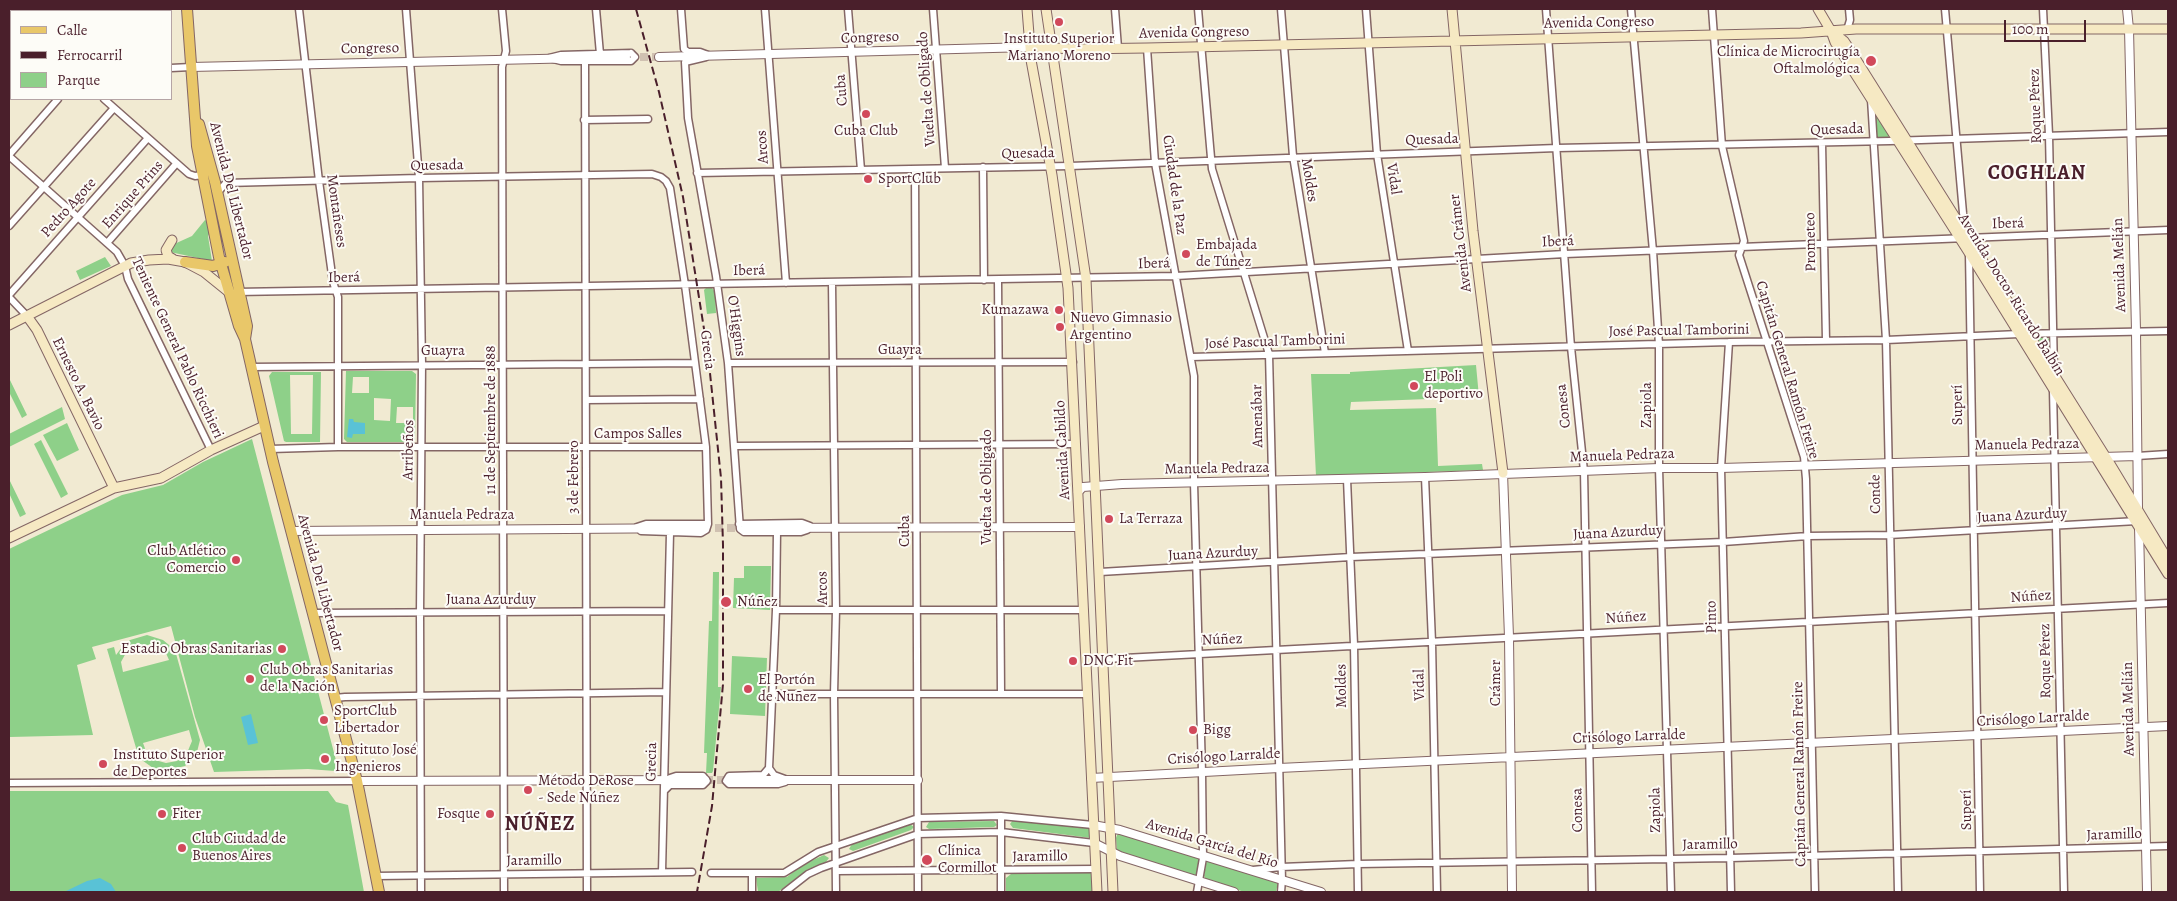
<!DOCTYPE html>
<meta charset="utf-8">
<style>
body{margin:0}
#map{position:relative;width:2177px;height:901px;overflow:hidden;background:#f1ead2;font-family:Alegreya,serif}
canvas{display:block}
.frame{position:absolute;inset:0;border:10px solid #4a1f2b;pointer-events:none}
.legend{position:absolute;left:10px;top:10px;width:162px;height:90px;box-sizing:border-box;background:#fdfcf7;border:1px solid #b5a4a5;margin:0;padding:6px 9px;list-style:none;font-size:15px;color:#4a1f2b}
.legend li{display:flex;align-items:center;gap:10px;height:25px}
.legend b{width:25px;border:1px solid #b5a4a5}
.scale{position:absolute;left:2004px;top:20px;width:82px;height:22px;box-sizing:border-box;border:2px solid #4a1f2b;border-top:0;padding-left:6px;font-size:15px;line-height:18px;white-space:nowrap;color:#4a1f2b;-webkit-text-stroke:4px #fdfcf7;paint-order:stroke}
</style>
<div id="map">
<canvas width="2177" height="901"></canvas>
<div class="frame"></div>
<ul class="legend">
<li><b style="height:6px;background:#e9c769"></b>Calle</li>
<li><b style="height:6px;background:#4a1f2b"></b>Ferrocarril</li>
<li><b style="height:14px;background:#8ed089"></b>Parque</li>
</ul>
<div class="scale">100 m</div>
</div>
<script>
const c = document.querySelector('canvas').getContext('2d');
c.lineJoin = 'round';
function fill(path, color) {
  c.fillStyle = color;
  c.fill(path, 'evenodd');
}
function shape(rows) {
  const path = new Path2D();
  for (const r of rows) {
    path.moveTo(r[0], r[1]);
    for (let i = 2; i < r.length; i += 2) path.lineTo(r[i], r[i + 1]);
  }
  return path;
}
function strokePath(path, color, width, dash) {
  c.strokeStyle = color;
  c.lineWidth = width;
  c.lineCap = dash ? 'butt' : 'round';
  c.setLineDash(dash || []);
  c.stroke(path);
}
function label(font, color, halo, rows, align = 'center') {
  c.font = font + ' Alegreya,serif';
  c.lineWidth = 4;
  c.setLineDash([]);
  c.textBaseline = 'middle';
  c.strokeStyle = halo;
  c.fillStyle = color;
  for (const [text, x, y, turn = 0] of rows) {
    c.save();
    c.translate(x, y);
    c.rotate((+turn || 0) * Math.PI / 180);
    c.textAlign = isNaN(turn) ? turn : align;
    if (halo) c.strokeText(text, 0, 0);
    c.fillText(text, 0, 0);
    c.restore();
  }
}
const green = shape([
 [1876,110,1890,134,1888,138,1876,138,1873,114],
 [205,220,208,222,210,232,208,236,212,261,170,252,172,245,192,236],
 [105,257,111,266,80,280,76,271],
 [706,288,712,288,715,292,716,313,707,314,704,290],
 [2040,337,2051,339,2050,359,2037,341],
 [1476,365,1479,397,1351,402,1350,410,1436,408,1438,466,1482,464,1483,470,1316,476,1311,374,1350,374,1350,372],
 [346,371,412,371,416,374,415,439,411,442,347,442,344,439],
 [353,377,369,377,369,393,352,393],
 [374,398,391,399,390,421,374,420],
 [397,407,413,407,413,423,396,423],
 [272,372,321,372,320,442,286,442,284,441,269,376],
 [290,375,313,375,312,434,291,434],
 [9,378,27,415,22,418,9,392],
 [62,407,65,419,9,447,9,434],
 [67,423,79,450,57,461,43,435],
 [252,439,338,768,335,771,308,769,214,772,195,717,171,626,92,647,96,659,77,665,93,735,10,737,10,772,9,773,9,549,122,495,163,485,203,462],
 [41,440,68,494,61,498,34,444],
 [9,479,26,514,20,517,9,493],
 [744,566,771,566,770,610,733,608,734,578,744,578],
 [713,572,719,572,718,687,721,687,713,771,712,773,706,773,707,753,704,753,709,621,712,621],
 [147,635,163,640,175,650,200,740,196,756,185,766,168,770,153,768,139,758,107,649,114,647,116,655,122,647,130,640],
 [151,644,165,651,169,660,123,672,121,662,127,651],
 [189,730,192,741,187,753,177,761,166,763,155,760,147,754,143,743],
 [732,656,767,658,765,716,730,714],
 [9,791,328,791,336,802,348,805,364,892,9,892],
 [1013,820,1091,828,1091,838,1013,828,1010,824],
 [994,821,997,825,994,827,929,829,926,827,929,822],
 [910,824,914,827,911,830,853,851,849,849,852,844],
 [1120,833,1200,857,1197,877,1120,854,1117,851,1116,838,1117,835],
 [824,855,829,858,826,862,807,870,778,892,758,892,756,878,787,877,802,865],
 [1208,859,1278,882,1276,892,1245,892,1207,881,1204,876,1206,864],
 [1089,872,1093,875,1094,892,1006,892,1006,878,1011,874]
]);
const water = shape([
 [349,419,353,419,354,422,365,423,365,434,353,434,352,438,347,437],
 [251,714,258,743,248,745,241,717],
 [100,878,111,884,116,892,64,892,87,881]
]);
const tertiaryTunnel = shape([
 [628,57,659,57],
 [703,528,746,528],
 [705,780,730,780]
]);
const minor = shape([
 [21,9,21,11],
 [299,9,319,181,333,282,338,297,338,447],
 [406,9,419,178,422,364,420,613,421,892],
 [502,9,506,51,502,67,504,892],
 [596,9,600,54],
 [681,9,684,49,688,52,700,52,708,55],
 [765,9,786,283],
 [848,9,861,170],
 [933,9,945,168],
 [1115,9,1118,48],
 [1198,9,1212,169,1269,354,1282,880,1281,892],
 [1281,9,1293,156,1325,353],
 [1366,9,1377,154,1408,351],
 [1546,9,1571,347,1584,471,1592,892],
 [1631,9,1653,251,1659,345,1659,468,1671,892],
 [1712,9,1722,146,1744,241,1739,255,1804,457,1806,479,1815,892],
 [1945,9,1963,213,1967,234],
 [2043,9,2049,135,2054,372],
 [9,11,12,9],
 [106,11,106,9],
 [1847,30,1850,20,1849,9],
 [1147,48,1155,163,1194,376,1194,483,1202,772,1203,858,1197,892],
 [631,53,635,57,631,61,561,61,549,58,561,55,631,53],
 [706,57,685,62,688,118,716,276,728,363,740,529,744,532,801,532,807,530],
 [585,62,587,892],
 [171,68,191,67],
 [9,70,11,67],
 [104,99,189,174,195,176,203,175],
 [1871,99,1886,340,1898,892],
 [584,120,648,119],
 [1822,143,1826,340],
 [9,155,58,99],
 [9,156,117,252,125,266,128,279,211,450],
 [983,167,984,280],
 [915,169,918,892],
 [697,173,1070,166,1557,148,1890,141,2168,132],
 [218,192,226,183,419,178,652,174,661,177,666,181,670,188,685,285,706,447,708,524,706,530,701,533,641,531],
 [9,226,114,108],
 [107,243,176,164],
 [1969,254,1980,892],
 [998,280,1001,693],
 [832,283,836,610,834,694,836,892],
 [236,292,1176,276,1565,254,2168,230],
 [9,295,148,138],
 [9,297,27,316],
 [1729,342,1721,468,1731,892],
 [1191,357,1729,342,1886,340,2019,334,2168,331],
 [728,363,1073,362],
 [251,367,695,363],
 [2053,390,2064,892],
 [586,400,700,399],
 [735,446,1076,444],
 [270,449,338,447,706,447],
 [2137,456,2168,454],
 [1425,477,1432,642,1437,892],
 [1347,479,1354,645,1358,892],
 [739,524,802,523,810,526],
 [637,527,646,524,708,524],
 [777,532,776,610,769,768,774,775,785,779],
 [1100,572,1351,557,1723,542,1808,536,1889,535,2137,521],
 [776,610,1084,610],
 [313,613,668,611],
 [1086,660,2168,603],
 [772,694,1087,694],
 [335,698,345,697,666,692],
 [769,768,763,775,729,776,726,781,729,784,778,784,785,782],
 [9,783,357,781],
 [664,791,670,785,703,785,707,781,703,776,676,776,670,778],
 [1253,870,1281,867,1358,864,1730,858,2168,846],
 [836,871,1096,869],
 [662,872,670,533],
 [711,873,784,873,818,852,918,818,1001,816,1093,825],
 [376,876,692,872],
 [752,892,752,873],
 [785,892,808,874,821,868,918,834,1001,832,1094,843],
 [1001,892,1001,816]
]);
const tertiary = shape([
 [2127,9,2129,29,2136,331,2138,509],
 [659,57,1030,47],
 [191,67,626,57],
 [1503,473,1509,637,1512,892],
 [1078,492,1083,487,1122,484,1425,477,1659,468,1721,468,2137,456],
 [2139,526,2147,892],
 [746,528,1080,527],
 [291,531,703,528],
 [1091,778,1279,768,2168,726],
 [730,780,918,780],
 [357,781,705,780],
 [1093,825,1120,830,1321,892],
 [1094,843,1120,856,1234,892]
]);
const secondary = shape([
 [1027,9,1031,60,1052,175,1068,288,1097,892],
 [1046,9,1086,279,1113,892],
 [1452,9,1473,231,1503,473],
 [1818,9,1831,31,1835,42,1968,251,2168,574],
 [1831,31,1844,41,1850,50,2110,464,2168,560],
 [1030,47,1076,49,1147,48,1801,33,1856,29,2168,29],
 [172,240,166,250,168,256,173,259],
 [27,316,37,330,114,488],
 [9,325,131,263,149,260,168,259,185,262,204,272,230,293],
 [9,538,114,488,161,478,211,450,264,426]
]);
const primary = shape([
 [187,9,197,146,219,257,239,326,245,339,273,462,357,781,379,892],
 [199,124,215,182,247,326,245,339],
 [185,262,213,266,225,262]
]);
const rail = shape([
 [636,9,659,92,683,197,708,354,721,478,723,545,723,684,712,806,697,892]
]);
const markers = [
 [1059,22,5,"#d1495b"],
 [1871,61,6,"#d1495b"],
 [866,114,5,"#d1495b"],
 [868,179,5,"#d1495b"],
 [1186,254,5,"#d1495b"],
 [1059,310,5,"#d1495b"],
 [1060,327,5,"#d1495b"],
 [1414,386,5,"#d1495b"],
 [1109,519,5,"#d1495b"],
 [236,560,5,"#d1495b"],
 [726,602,6,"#d1495b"],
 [282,649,5,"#d1495b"],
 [1073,661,5,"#d1495b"],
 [250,679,5,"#d1495b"],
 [748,689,5,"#d1495b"],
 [324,720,5,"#d1495b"],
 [1193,730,5,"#d1495b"],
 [325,759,5,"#d1495b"],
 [103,764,5,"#d1495b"],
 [528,790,5,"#d1495b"],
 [162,814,5,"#d1495b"],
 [490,814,5,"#d1495b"],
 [182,848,5,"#d1495b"],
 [927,860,6,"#d1495b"]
];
const streetNames = [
 ["Avenida Congreso",1599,23,-1],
 ["Avenida Congreso",1194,33,-1],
 ["Congreso",870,38,-2],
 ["Congreso",370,49,-1],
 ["Vuelta de Obligado",927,89,-94],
 ["Cuba",842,90,-94],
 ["Roque Pérez",2036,106,-92],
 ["Quesada",1837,130,-2],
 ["Quesada",1432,140,-2],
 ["Arcos",763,147,-94],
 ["Quesada",1028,154,-1],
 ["Quesada",437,166,-1],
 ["Vidal",1393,179,81],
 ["Moldes",1309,180,81],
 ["Ciudad de la Paz",1174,185,82],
 ["Avenida Del Libertador",231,191,76],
 ["Enrique Prins",133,195,-49],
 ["Pedro Agote",69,208,-48],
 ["Montañeses",336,211,82],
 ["Iberá",2008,224,-2],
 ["Iberá",1558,242,-3],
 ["Prometeo",1811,242,-91],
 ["Avenida Crámer",1461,243,-97],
 ["Iberá",1154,264,-2],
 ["Avenida Melián",2120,265,-92],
 ["Iberá",749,271,-1],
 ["Iberá",344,278,-1],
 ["Avenida Doctor Ricardo Balbín",2011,295,58],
 ["O'Higgins",736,326,82],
 ["José Pascual Tamborini",1679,331,-1],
 ["José Pascual Tamborini",1275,342,-2],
 ["Teniente General Pablo Ricchieri",177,348,65],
 ["Grecia",707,350,83],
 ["Guayra",900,350],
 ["Guayra",443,351],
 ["Capitán General Ramón Freire",1787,370,73],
 ["Ernesto A. Bavio",78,384,64],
 ["Zapiola",1647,405,-90],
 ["Superí",1958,405,-91],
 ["Conesa",1564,406,-96],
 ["Amenábar",1258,416,-91],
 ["11 de Septiembre de 1888",491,420,-90],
 ["Campos Salles",638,434],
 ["Manuela Pedraza",2027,445,-1],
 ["Arribeños",409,450,-89],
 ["Avenida Cabildo",1063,450,-93],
 ["Manuela Pedraza",1622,456,-2],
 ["Manuela Pedraza",1217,469,-1],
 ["3 de Febrero",574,477,-90],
 ["Vuelta de Obligado",987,487,-90],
 ["Conde",1876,494,-91],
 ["Manuela Pedraza",462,515],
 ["Juana Azurduy",2022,516,-3],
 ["Cuba",905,531,-90],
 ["Juana Azurduy",1618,533,-3],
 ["Juana Azurduy",1213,554,-3],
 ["Avenida Del Libertador",320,583,75],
 ["Arcos",823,588,-91],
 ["Núñez",2031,597,-4],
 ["Juana Azurduy",491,600],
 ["Pinto",1712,617,-91],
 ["Núñez",1626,618,-4],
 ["Núñez",1222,640,-2],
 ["Roque Pérez",2046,661,-91],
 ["Crámer",1496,683,-90],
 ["Vidal",1420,685,-91],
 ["Moldes",1342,686,-91],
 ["Avenida Melián",2129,709,-91],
 ["Crisólogo Larralde",2033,719,-3],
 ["Crisólogo Larralde",1629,737,-2],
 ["Crisólogo Larralde",1224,757,-3],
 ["Grecia",652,762,-89],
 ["Capitán General Ramón Freire",1800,774,-91],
 ["Conesa",1578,810,-91],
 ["Zapiola",1656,810,-91],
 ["Superí",1967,810,-91],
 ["Jaramillo",2114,835,-2],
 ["Avenida García del Río",1212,844,17],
 ["Jaramillo",1710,845,-1],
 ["Jaramillo",1040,857,-1],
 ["Jaramillo",534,861,-1]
];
const poiNames = [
 ["Instituto Superior",1059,39,"center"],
 ["Mariano Moreno",1059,56,"center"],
 ["Clínica de Microcirugía",1860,52,"right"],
 ["Oftalmológica",1860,69,"right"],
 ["Cuba Club",866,131,"center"],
 ["SportClub",878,179],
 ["Embajada",1196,245],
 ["de Túnez",1196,262],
 ["Kumazawa",1049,310,"right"],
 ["Nuevo Gimnasio",1070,318],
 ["Argentino",1070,335],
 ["El Poli",1424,377],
 ["deportivo",1424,394],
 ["La Terraza",1119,519],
 ["Club Atlético",226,551,"right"],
 ["Comercio",226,568,"right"],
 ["Núñez",737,602],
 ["Estadio Obras Sanitarias",272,649,"right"],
 ["DNC Fit",1083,661],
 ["Club Obras Sanitarias",260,670],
 ["de la Nación",260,687],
 ["El Portón",758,680],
 ["de Nuñez",758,697],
 ["SportClub",334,711],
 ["Libertador",334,728],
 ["Bigg",1203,730],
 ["Instituto José",335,750],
 ["Ingenieros",335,767],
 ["Instituto Superior",113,755],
 ["de Deportes",113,772],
 ["Método DeRose",538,781],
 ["- Sede Núñez",538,798],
 ["Fiter",172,814],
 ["Fosque",480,814,"right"],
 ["Club Ciudad de",192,839],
 ["Buenos Aires",192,856],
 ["Clínica",938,851],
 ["Cormillot",938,868]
];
const districtNames = [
 ["COGHLAN",2037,174],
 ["NÚÑEZ",540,825]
];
fill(green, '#8ed089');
fill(water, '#59c2d6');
strokePath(tertiaryTunnel, '#d0c1b1', 8, [8, 4]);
strokePath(minor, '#846665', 9);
strokePath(tertiary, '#846665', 10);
strokePath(secondary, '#846665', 11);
strokePath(primary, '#846665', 12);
strokePath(minor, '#fff', 6);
strokePath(tertiary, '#fff', 8);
strokePath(secondary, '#f6e9c3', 9);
strokePath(primary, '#e9c769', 10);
strokePath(rail, '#4a1f2b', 2, [8, 4]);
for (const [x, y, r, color] of markers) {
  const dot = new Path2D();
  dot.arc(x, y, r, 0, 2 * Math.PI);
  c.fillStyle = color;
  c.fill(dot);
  strokePath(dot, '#fdfcf7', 2);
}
label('15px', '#4a1f2b', '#fdfcf7', streetNames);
label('15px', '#4a1f2b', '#fdfcf7', poiNames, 'left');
c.letterSpacing = '1px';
label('bold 20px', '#4a1f2b', '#fdfcf7', districtNames);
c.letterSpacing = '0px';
</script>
